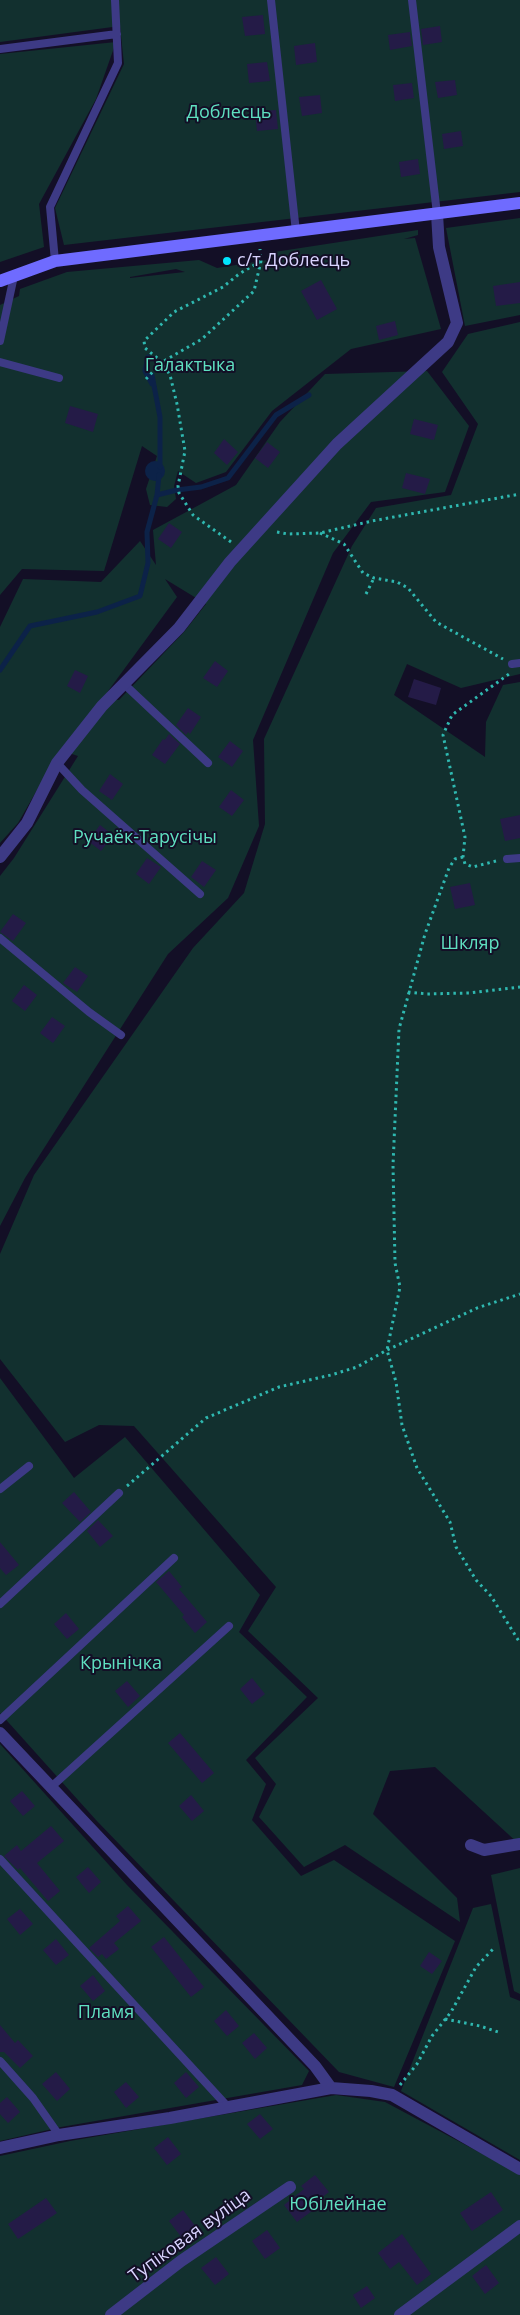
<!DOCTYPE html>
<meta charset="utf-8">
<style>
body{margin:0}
canvas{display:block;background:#130f26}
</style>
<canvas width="520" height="2315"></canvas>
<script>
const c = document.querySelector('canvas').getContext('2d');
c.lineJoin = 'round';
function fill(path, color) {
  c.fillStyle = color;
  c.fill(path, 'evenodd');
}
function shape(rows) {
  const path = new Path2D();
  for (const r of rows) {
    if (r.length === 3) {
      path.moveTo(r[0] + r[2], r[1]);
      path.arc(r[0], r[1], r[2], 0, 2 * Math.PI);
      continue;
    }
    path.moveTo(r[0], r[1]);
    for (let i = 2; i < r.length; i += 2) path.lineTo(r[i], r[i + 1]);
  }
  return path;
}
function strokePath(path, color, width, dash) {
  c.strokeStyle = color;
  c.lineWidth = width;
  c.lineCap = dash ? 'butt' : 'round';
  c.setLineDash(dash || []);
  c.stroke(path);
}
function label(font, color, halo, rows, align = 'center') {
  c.font = font + ' "Open Sans",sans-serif';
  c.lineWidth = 4;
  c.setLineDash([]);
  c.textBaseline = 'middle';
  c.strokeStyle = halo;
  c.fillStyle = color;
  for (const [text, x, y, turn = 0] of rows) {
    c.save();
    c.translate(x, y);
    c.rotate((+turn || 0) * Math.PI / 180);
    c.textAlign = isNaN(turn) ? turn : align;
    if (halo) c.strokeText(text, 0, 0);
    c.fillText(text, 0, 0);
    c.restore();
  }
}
const green = shape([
 [0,0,520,0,520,192,64,245,55,208,124,64,120,26,0,42],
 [116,42,96,99,39,204,44,247,0,262,0,54],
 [520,218,520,315,465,326,446,228],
 [418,230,418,235,404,239,415,238,441,329,351,349,272,411,226,472,196,483,178,471,174,486,176,499,167,507,150,505,146,489,157,456,142,446,104,571,22,569,0,595,0,305,19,296,20,289,67,272,199,260,217,268,267,260,268,253],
 [176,269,185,272,130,278,130,277],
 [520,322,520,674,461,688,407,664,394,695,485,757,486,722,503,685,520,682,520,1845,435,1767,390,1771,373,1814,457,1898,460,1922,345,1845,304,1867,259,1817,276,1784,255,1758,318,1698,248,1631,276,1587,134,1426,99,1425,65,1442,0,1359,0,1254,34,1175,193,948,244,893,265,824,264,739,352,546,376,508,451,495,478,424,442,372,468,334],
 [427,371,469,426,445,492,371,502,333,553,253,740,259,826,228,898,168,954,25,1178,0,1226,0,876,14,858,78,756,60,750,18,823,0,843,0,627,23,579,101,582,140,541,156,565,153,530,236,485,280,422,325,374],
 [165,579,206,604,184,632,119,700,103,698,177,597],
 [0,1378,74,1478,125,1437,260,1595,239,1632,307,1697,246,1760,266,1784,252,1820,301,1876,334,1860,455,1941,394,2087,339,2072,96,1820,0,1713],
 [0,1744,127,1885,309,2071,302,2085,61,2127,0,2141],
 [520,1868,520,1994,514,1991,491,1875],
 [491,1904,510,1997,520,2001,520,2160,401,2091,473,1908],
 [336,2095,385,2102,520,2174,520,2315,0,2315,0,2156,70,2141]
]);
const water = shape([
 [155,471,10]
]);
const stream = shape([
 [148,357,145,371,152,384],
 [152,375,160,417,160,467],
 [157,495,177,490,201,487,228,478,276,415,309,395],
 [0,670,30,626,97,612,140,596,148,563,147,532,157,495,159,475]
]);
const building = shape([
 [263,15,265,34,245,36,242,17],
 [440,26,442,42,423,45,421,29],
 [410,32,412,46,390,50,388,35],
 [315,43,317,62,296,65,294,46],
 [267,62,270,81,249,83,247,64],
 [455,80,457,95,438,98,435,82],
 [412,83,414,98,395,101,393,85],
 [320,95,322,113,302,116,299,97],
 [276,110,278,129,257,131,255,112],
 [461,131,463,146,444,149,442,134],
 [418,159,420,174,401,177,399,162],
 [321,280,337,309,317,320,301,291],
 [520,282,520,303,496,306,493,286],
 [395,321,398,335,379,340,376,326],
 [70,406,98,414,93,432,65,423],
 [414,419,438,425,434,440,410,434],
 [224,439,238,452,227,465,214,453],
 [267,442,280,452,268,468,255,458],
 [406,473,430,479,425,494,402,488],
 [169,523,182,532,171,548,158,539],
 [215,661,228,671,217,687,203,678],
 [75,670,88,676,80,693,67,686],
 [414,679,441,688,436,705,408,697],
 [188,708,201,717,190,734,188,732,186,735,176,725],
 [169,734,180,744,165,764,152,755,163,739,165,740],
 [230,741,243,751,232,767,218,757],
 [110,774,123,784,112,800,99,791],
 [231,790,244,800,232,816,219,807],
 [520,815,520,838,505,841,500,819],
 [100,825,113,835,101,851,88,841],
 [147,858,161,867,149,884,136,874],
 [202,861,216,870,204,887,191,877],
 [470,883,475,905,455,909,450,887],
 [13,914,26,923,13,941,0,932],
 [75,967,88,976,77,992,63,983],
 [24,985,37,995,25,1011,12,1001],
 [52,1017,65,1026,53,1043,40,1033],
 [74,1492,91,1512,80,1522,62,1503],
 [98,1520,113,1536,100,1547,87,1531],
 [0,1542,19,1565,6,1575,0,1568],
 [169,1571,182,1587,179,1589,207,1622,195,1633,182,1617,184,1615,156,1582],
 [66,1613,79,1629,67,1639,54,1624],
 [252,1678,265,1694,252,1704,240,1689],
 [127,1681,140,1696,128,1707,115,1691],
 [180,1733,214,1773,202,1783,168,1743],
 [22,1791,35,1806,23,1816,10,1801],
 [191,1795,204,1811,192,1821,179,1806],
 [51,1826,64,1841,37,1863,60,1891,48,1901,20,1868,18,1870,4,1856,17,1845,21,1851],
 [88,1867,101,1882,89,1893,76,1877],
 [128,1906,141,1921,114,1943,119,1949,106,1959,102,1954,98,1957,89,1948,120,1921,116,1916],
 [20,1909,33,1924,20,1935,7,1919],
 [164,1937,204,1987,191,1997,151,1947],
 [56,1939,69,1955,56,1965,43,1950],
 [429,1952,442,1961,432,1974,420,1966],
 [93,1975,105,1991,93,2001,80,1986],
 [226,2010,239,2026,227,2036,214,2021],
 [0,2025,15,2043,18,2040,33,2056,20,2068,4,2052,0,2052],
 [254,2033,267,2048,255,2059,242,2043],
 [56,2072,70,2089,57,2101,42,2084],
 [186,2072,199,2087,186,2098,174,2083],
 [126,2082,139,2097,126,2108,114,2092],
 [7,2097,20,2112,8,2123,0,2114,0,2103],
 [260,2114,273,2129,260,2139,247,2124],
 [168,2137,181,2154,167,2165,154,2148],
 [315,2175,329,2192,309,2207,312,2211,297,2222,284,2205,304,2189,301,2186],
 [491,2192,503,2210,472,2231,460,2213],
 [46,2198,57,2213,18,2239,8,2224],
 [183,2210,196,2227,182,2238,169,2221],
 [267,2230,280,2248,265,2259,252,2241],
 [402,2234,431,2274,417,2285,399,2262,390,2269,378,2253],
 [216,2257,229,2274,215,2285,201,2268],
 [486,2265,499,2283,485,2294,472,2276],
 [367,2286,375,2298,361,2308,353,2295]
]);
const path = shape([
 [146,379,162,362,202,339,254,291,261,261,260,249],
 [277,532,288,534,320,533,372,521,520,494],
 [320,533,344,544,363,573,374,578,397,582,408,588,436,622,503,659],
 [231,542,193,515,179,493,178,486,185,451,177,404,170,375,162,362,145,348,144,341,174,312,223,287,239,274,261,261],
 [366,594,374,578],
 [463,857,455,859,449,868,425,934,399,1029,393,1165,395,1263,400,1287,387,1350,396,1382,402,1425,417,1468,450,1522,456,1547,476,1580,491,1596,520,1643],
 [496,861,473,867,465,864,463,857,465,837,443,735,452,715,509,674],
 [408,992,427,994,469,993,520,987],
 [127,1486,206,1418,279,1387,331,1375,357,1367,387,1350,477,1308,520,1294],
 [445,2019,480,2026,498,2032],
 [400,2085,417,2064,432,2036,451,2012,476,1967,494,1948]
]);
const lane = shape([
 [271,0,296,232],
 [412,0,437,214],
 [0,49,117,34],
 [55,261,50,207,118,63,115,0],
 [0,341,14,276],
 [0,362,59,378],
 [512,664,520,663],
 [124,684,208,763],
 [57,763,82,790,200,894],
 [507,859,520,858],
 [0,938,89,1012,121,1035],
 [0,1489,29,1466],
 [0,1604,119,1493],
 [0,1720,174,1558],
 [50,1788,229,1626],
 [0,1859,228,2107],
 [0,2061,33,2098,59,2135]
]);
const street = shape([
 [0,857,27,823,57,763,102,706,179,628,230,562,337,444,448,342,457,323,439,247,437,214],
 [0,1733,315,2066,331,2088],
 [471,1845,484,1850,520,1844],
 [0,2148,59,2135,170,2118,331,2088,371,2091,392,2095,520,2169],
 [111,2315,181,2261,290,2187],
 [400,2315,520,2226]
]);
const secondary = shape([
 [0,281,55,261,520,203]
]);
const markers = [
 [227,261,5,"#00e5ff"]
];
const parkNames = [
 ["Доблесць",229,113],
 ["Галактыка",190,366],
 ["Ручаёк-Тарусічы",145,838],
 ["Шкляр",470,944],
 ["Крынічка",121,1664],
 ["Пламя",106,2013],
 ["Юбілейнае",338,2205]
];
const poiNames = [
 ["с/т Доблесць",237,261]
];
const streetNames = [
 ["Тупіковая вуліца",190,2236,-36]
];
fill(green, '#12302f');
fill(water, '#0c2248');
strokePath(stream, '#0c2248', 5);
fill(building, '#241b47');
strokePath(path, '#2fb8b0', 3, [2.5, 4]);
strokePath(lane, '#3d3a85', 8);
strokePath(street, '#3d3a85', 12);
strokePath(secondary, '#6f6bff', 12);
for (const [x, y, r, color] of markers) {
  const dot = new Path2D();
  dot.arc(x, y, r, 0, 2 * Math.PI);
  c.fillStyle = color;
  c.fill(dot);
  strokePath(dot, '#130f26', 2);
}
label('18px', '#5fe0c0', '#130f26', parkNames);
label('18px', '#d9d4ff', '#130f26', poiNames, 'left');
label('18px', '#d9d4ff', '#130f26', streetNames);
</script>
